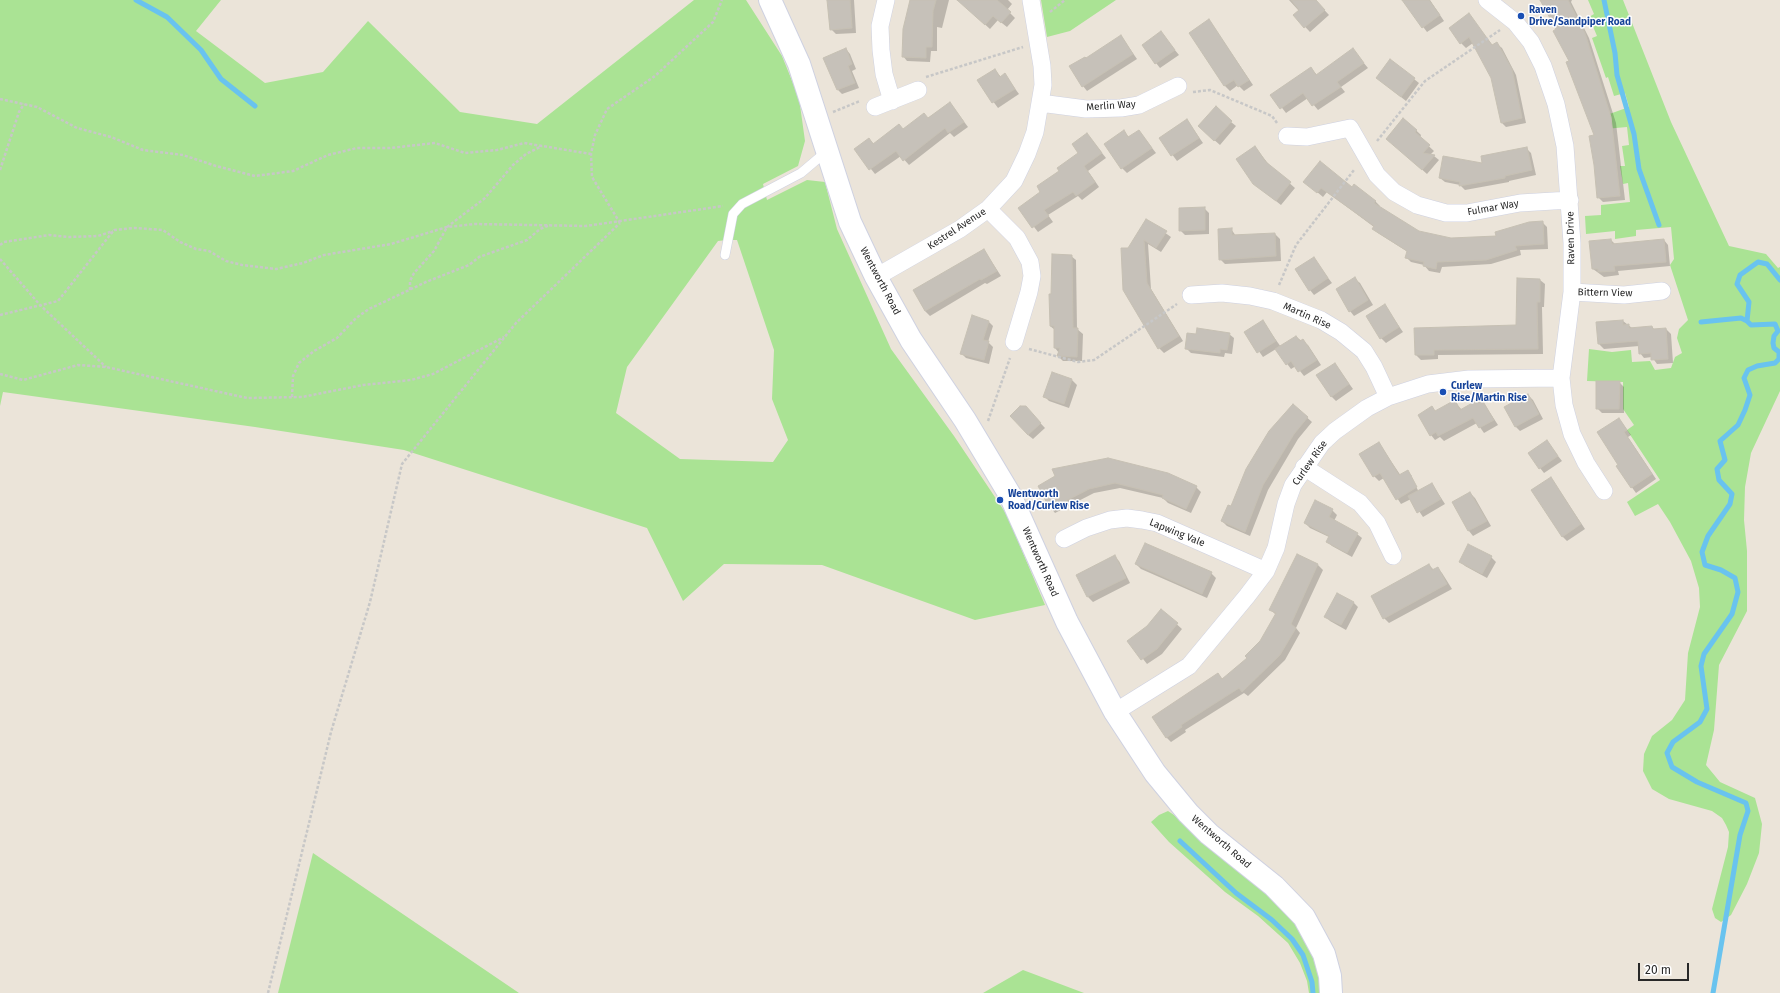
<!DOCTYPE html>
<style>
body{margin:0}
#map{position:relative;width:1780px;height:993px;overflow:hidden;background:#ebe4d9;font-family:"Fira Sans",sans-serif}
canvas{display:block}
.scale{position:absolute;left:1638px;top:963px;width:51px;height:18px;box-sizing:border-box;border:2px solid #282828;border-top:0;padding-left:5px;font-size:12px;line-height:14px;white-space:nowrap;color:#282828;-webkit-text-stroke:3px #fff;paint-order:stroke}
</style>
<div id="map">
<canvas width="1780" height="993"></canvas>
<div class="scale">20 m</div>
</div>
<script>
const c = document.querySelector('canvas').getContext('2d');
c.lineJoin = 'round';
function fill(path, color) {
  c.fillStyle = color;
  c.fill(path, 'evenodd');
}
function shape(rows) {
  const path = new Path2D();
  for (const r of rows) {
    path.moveTo(r[0], r[1]);
    for (let i = 2; i < r.length; i += 2) path.lineTo(r[i], r[i + 1]);
  }
  return path;
}
function strokePath(path, color, width, dash) {
  c.strokeStyle = color;
  c.lineWidth = width;
  c.lineCap = dash ? 'butt' : 'round';
  c.setLineDash(dash || []);
  c.stroke(path);
}
function label(font, color, halo, rows, align = 'center') {
  c.font = font + ' "Fira Sans",sans-serif';
  c.lineWidth = 3;
  c.setLineDash([]);
  c.textBaseline = 'middle';
  c.strokeStyle = halo;
  c.fillStyle = color;
  for (const [text, x, y, turn = 0] of rows) {
    c.save();
    c.translate(x, y);
    c.rotate((+turn || 0) * Math.PI / 180);
    c.textAlign = isNaN(turn) ? turn : align;
    if (halo) c.strokeText(text, 0, 0);
    c.fillText(text, 0, 0);
    c.restore();
  }
}
const green = shape([
 [0,0,221,0,196,31,265,83,323,72,368,21,460,112,537,124,694,0,746,0,782,56,799,98,805,141,798,166,763,184,767,200,807,180,825,182,837,229,891,349,954,436,1007,515,1045,605,975,620,822,565,724,564,683,601,647,528,404,450,255,427,3,392,0,406],
 [727,240,737,240,774,350,772,399,788,440,773,462,680,459,616,413,627,367,718,241],
 [1041,0,1116,0,1070,31,1047,37],
 [1588,0,1623,0,1671,122,1729,246,1766,254,1778,268,1780,267,1780,391,1751,453,1745,487,1744,520,1747,551,1747,611,1719,665,1714,730,1706,765,1720,782,1755,798,1762,824,1759,853,1747,884,1731,915,1721,922,1715,918,1712,909,1728,847,1729,832,1726,825,1722,818,1712,811,1669,799,1652,789,1643,771,1644,754,1652,736,1672,720,1685,700,1688,653,1700,607,1699,588,1691,561,1670,522,1658,504,1635,516,1627,502,1660,480,1627,430,1634,425,1623,409,1623,382,1587,381,1589,349,1612,352,1631,350,1632,362,1650,361,1655,370,1671,368,1675,357,1682,353,1677,338,1679,329,1688,320,1670,265,1674,259,1671,227,1636,230,1636,236,1615,239,1615,231,1586,234,1585,216,1601,215,1601,205,1630,202,1628,183,1623,184,1620,166,1625,166,1622,146,1629,145,1627,127,1605,129,1601,117,1629,107,1625,93,1614,96,1608,77,1606,78,1592,38,1597,36,1589,17,1594,14],
 [1168,811,1174,815,1199,838,1269,893,1291,916,1316,960,1321,993,1309,993,1307,981,1300,963,1288,943,1258,916,1225,892,1169,842,1151,822,1159,815],
 [313,853,519,993,278,993],
 [1023,970,1084,993,983,993]
]);
const shadow = shape([
 [828,0,854,0,856,33,836,34,831,29],
 [911,0,949,0,942,28,937,27,937,51,931,51,930,62,907,61,903,56],
 [958,0,1008,0,1012,4,1007,10,1015,18,1007,27,998,20,990,29],
 [1289,0,1315,0,1329,15,1310,32,1294,15,1299,11],
 [1403,0,1430,0,1444,21,1427,32],
 [1540,0,1572,0,1571,2,1589,38,1616,123,1625,200,1603,202,1598,197,1595,136,1558,29],
 [1469,15,1493,46,1497,44,1502,48,1516,75,1526,123,1506,127,1501,122,1492,78,1473,43,1466,48,1461,43],
 [1209,20,1253,85,1244,91,1238,85,1230,91,1225,86,1191,33],
 [1161,33,1179,55,1160,68,1156,63],
 [1121,36,1137,59,1087,91,1083,86],
 [846,49,850,54,856,69,852,71,859,88,842,94,838,90],
 [1353,50,1368,68,1341,87,1345,92,1318,110,1308,98,1286,113,1272,95,1311,68,1317,75],
 [1390,60,1419,83,1406,101,1382,82],
 [995,70,1001,77,1005,75,1019,94,998,108,978,81],
 [950,103,968,127,954,137,950,133,909,165,901,156,875,174,855,149,869,139,874,144,928,118],
 [1404,119,1421,135,1420,138,1434,151,1430,155,1434,156,1439,160,1427,174,1392,143],
 [1187,120,1203,143,1177,161,1160,138],
 [1231,122,1236,126,1220,145,1204,131],
 [1139,131,1156,153,1127,173,1122,168,1124,132,1129,137],
 [1087,134,1106,158,1088,171,1099,187,1082,200,1078,196,1048,215,1053,222,1038,232,1020,209,1042,193,1080,153],
 [1255,147,1270,166,1295,188,1281,205,1254,184],
 [1526,148,1531,153,1536,175,1509,181,1509,182,1465,190,1460,185,1445,182,1440,178,1484,164],
 [1310,186,1352,189,1375,201,1380,206,1379,207,1419,232,1451,239,1497,236,1542,222,1547,227,1548,249,1520,250,1521,255,1491,264,1442,267,1440,273,1429,271,1424,265,1411,262,1406,257,1408,252,1378,233,1373,229,1374,227,1327,192,1323,197],
 [1204,208,1209,213,1209,234,1185,235,1180,230],
 [1147,220,1171,237,1161,252,1148,244,1151,289,1183,341,1164,353,1159,348,1129,249],
 [1231,229,1236,236,1275,234,1280,239,1281,261,1225,264,1220,259],
 [1611,240,1616,245,1664,240,1668,245,1670,266,1618,271,1619,275,1604,277,1593,269],
 [984,250,1001,276,987,284,985,283,930,316,925,311,914,291],
 [1071,256,1076,260,1077,329,1083,334,1082,361,1063,361,1058,356,1059,353,1055,348,1055,330,1050,326,1052,295],
 [1313,258,1332,283,1314,295,1310,290],
 [1355,279,1360,283,1373,305,1354,316,1350,311],
 [1540,280,1545,284,1544,307,1542,307,1543,354,1438,355,1438,359,1421,360,1416,355,1517,326],
 [1385,306,1403,332,1386,343,1381,338],
 [1623,321,1632,328,1652,327,1655,330,1666,329,1671,334,1673,363,1657,364,1652,357,1644,358,1640,353,1639,346,1604,349,1599,344],
 [989,322,993,326,988,342,993,347,989,364,966,358,962,354],
 [1263,322,1281,347,1296,337,1308,345,1321,365,1304,376,1296,366,1291,369,1276,349,1263,357,1246,333],
 [1229,334,1234,338,1232,354,1225,353,1224,357,1191,353,1186,348,1197,335],
 [1335,364,1353,389,1336,401,1331,396],
 [1052,373,1072,380,1077,385,1069,408,1049,401,1045,397],
 [1619,382,1624,387,1624,413,1602,413,1597,408],
 [1528,395,1533,400,1543,419,1520,431,1515,426],
 [1481,399,1498,425,1484,433,1477,423,1444,441,1440,437,1435,440,1431,435,1432,408,1436,412,1455,402,1462,410],
 [1293,405,1312,422,1298,439,1268,490,1250,536,1227,526,1222,521],
 [1030,412,1045,428,1033,439,1028,435],
 [1619,419,1631,435,1628,437,1656,479,1636,493,1617,467,1620,465],
 [1547,442,1562,461,1544,473,1529,454],
 [1379,443,1401,476,1408,472,1412,476,1410,476,1419,492,1432,484,1445,504,1423,517,1411,499,1401,504,1384,478,1379,481,1374,476],
 [1057,477,1196,487,1201,492,1191,513,1168,503,1163,498,1120,488,1094,493,1055,513,1051,508],
 [1551,478,1585,529,1567,541,1562,536],
 [1470,493,1475,498,1491,526,1473,536,1469,531,1453,502],
 [1332,510,1337,515,1334,521,1357,534,1362,538,1352,557,1332,546,1327,541,1329,537,1310,528,1305,523],
 [1298,555,1318,565,1323,570,1296,628,1300,633,1285,660,1248,696,1244,693,1185,730,1186,732,1171,742,1166,737,1218,675,1223,680,1248,658,1261,641,1276,615,1271,610],
 [1114,556,1119,561,1130,583,1093,602,1088,597,1077,575],
 [1491,557,1496,562,1487,578,1465,566,1460,561],
 [1136,564,1211,573,1216,578,1207,598,1141,569],
 [1429,565,1434,570,1437,568,1442,573,1452,589,1389,623,1384,618],
 [1353,602,1358,607,1346,630,1330,621,1326,617],
 [1161,610,1182,629,1162,654,1147,664,1129,641,1147,627]
]);
const stream = shape([
 [136,0,167,17,201,50,221,79,255,106],
 [1604,0,1615,53,1617,75,1634,134,1639,169,1659,225],
 [1701,322,1741,318,1747,321],
 [1180,841,1236,893,1272,920,1292,939,1303,955,1312,982,1313,993],
 [1713,993,1740,835,1748,811,1746,803,1697,782,1672,767,1667,753,1673,742,1700,722,1707,709,1701,666,1704,654,1732,614,1738,592,1735,578,1721,570,1705,565,1702,552,1708,536,1730,504,1732,494,1719,480,1717,469,1725,460,1720,441,1738,425,1745,410,1750,395,1744,378,1748,370,1757,366,1775,363,1779,359,1779,352,1774,348,1773,343,1774,336,1778,331,1775,324,1751,325,1747,321,1749,302,1737,284,1740,275,1758,262,1767,264,1780,280]
]);
const building = shape([
 [827,0,850,0,852,28,830,30,827,0],
 [910,0,936,0,933,11,932,47,926,47,926,58,902,57,903,29,910,0],
 [957,0,997,0,1011,12,1001,23,993,16,985,25,957,0],
 [1291,0,1316,0,1325,10,1304,28,1293,15,1299,10,1291,0],
 [1402,0,1429,0,1440,15,1422,28,1402,0],
 [1540,0,1568,0,1585,33,1611,117,1620,196,1597,198,1594,165,1589,136,1594,135,1566,62,1569,61,1553,31,1556,29,1540,0],
 [1469,13,1492,45,1497,42,1512,69,1522,118,1501,123,1491,78,1469,37,1460,44,1449,28,1469,13],
 [1209,19,1249,80,1238,87,1234,80,1224,86,1189,33,1209,19],
 [1161,31,1175,50,1155,64,1142,45,1161,31],
 [1121,35,1133,54,1082,87,1069,66,1085,57,1086,58,1121,35],
 [846,48,852,64,848,66,855,83,837,90,823,58,846,48],
 [1353,48,1364,63,1337,82,1341,87,1312,106,1303,93,1280,109,1270,95,1311,67,1316,75,1353,48],
 [1390,59,1415,78,1401,97,1376,78,1390,59],
 [995,69,1000,77,1005,73,1015,89,992,103,977,80,995,69],
 [950,102,964,122,948,133,945,128,903,161,896,151,869,170,854,149,869,138,873,144,899,124,903,129,924,113,928,118,950,102],
 [1216,106,1232,121,1214,141,1198,126,1216,106],
 [1403,118,1417,130,1415,132,1430,145,1423,153,1435,155,1422,170,1386,139,1403,118],
 [1187,119,1199,138,1171,156,1159,138,1187,119],
 [1124,130,1128,137,1139,130,1152,148,1121,169,1104,144,1124,130],
 [1087,133,1102,153,1084,166,1095,182,1076,196,1073,192,1044,210,1049,216,1032,228,1018,208,1040,192,1037,186,1059,171,1057,168,1078,153,1072,144,1087,133],
 [1255,146,1266,162,1291,182,1276,201,1253,184,1236,159,1255,146],
 [1527,147,1532,170,1505,176,1505,178,1459,186,1460,182,1439,178,1443,156,1482,163,1481,156,1527,147],
 [1320,161,1352,187,1354,184,1376,201,1374,203,1419,231,1451,238,1496,236,1495,232,1529,222,1543,221,1544,244,1515,246,1517,250,1486,260,1437,262,1436,269,1423,266,1424,262,1405,258,1407,251,1372,229,1374,226,1321,188,1317,193,1303,182,1320,161],
 [1205,207,1205,230,1179,231,1179,208,1205,207],
 [1146,219,1167,231,1156,248,1144,240,1147,283,1179,336,1158,349,1123,290,1121,248,1128,248,1146,219],
 [1232,228,1232,235,1275,233,1276,256,1219,260,1218,229,1232,228],
 [1611,239,1612,244,1664,239,1666,262,1614,266,1615,271,1598,272,1598,269,1592,269,1589,241,1611,239],
 [984,249,997,271,981,280,980,279,925,311,913,290,984,249],
 [1052,254,1072,255,1073,328,1078,328,1077,357,1057,356,1060,348,1054,348,1054,326,1050,326,1049,294,1051,294,1052,254],
 [1314,257,1328,278,1309,291,1295,269,1314,257],
 [1355,277,1368,300,1349,312,1336,289,1355,277],
 [1517,278,1540,279,1540,302,1537,302,1538,349,1434,350,1434,355,1415,355,1414,328,1516,325,1517,278],
 [1385,304,1399,327,1380,339,1366,316,1385,304],
 [972,315,989,321,983,340,989,341,984,360,960,354,972,315],
 [1263,320,1276,341,1257,353,1244,332,1263,320],
 [1623,320,1623,325,1629,324,1629,328,1652,326,1653,329,1666,328,1668,359,1651,360,1651,353,1639,354,1638,341,1598,344,1596,322,1623,320],
 [1197,328,1230,333,1227,350,1220,349,1220,353,1185,349,1187,333,1196,334,1197,328],
 [1296,336,1300,341,1303,339,1317,360,1298,372,1291,361,1286,365,1275,349,1296,336],
 [1335,363,1349,384,1331,397,1316,375,1335,363],
 [1052,372,1072,379,1064,404,1043,397,1052,372],
 [1596,381,1620,381,1619,409,1596,409,1596,381],
 [1528,394,1539,414,1515,427,1504,407,1528,394],
 [1481,398,1494,420,1479,428,1473,418,1438,436,1436,432,1430,436,1418,415,1432,406,1435,411,1455,400,1460,410,1481,398],
 [1293,404,1308,417,1294,434,1263,485,1245,532,1221,521,1228,505,1231,506,1246,469,1269,431,1293,404],
 [1020,406,1026,406,1041,423,1028,435,1010,416,1020,406],
 [1619,418,1627,430,1624,432,1652,474,1631,488,1616,466,1618,465,1597,432,1619,418],
 [1547,440,1558,456,1539,469,1528,453,1547,440],
 [1379,442,1399,475,1408,470,1417,487,1396,500,1380,473,1373,477,1359,454,1379,442],
 [1108,458,1168,473,1197,486,1186,509,1162,498,1163,495,1115,483,1089,489,1050,509,1038,486,1055,476,1052,469,1108,458],
 [1551,477,1581,524,1562,537,1531,490,1551,477],
 [1432,483,1441,499,1417,513,1408,496,1432,483],
 [1470,492,1487,521,1468,531,1452,502,1470,492],
 [1315,500,1333,509,1329,517,1358,533,1347,553,1326,542,1329,536,1304,523,1315,500],
 [1145,543,1212,572,1202,594,1135,564,1145,543],
 [1468,544,1492,556,1482,574,1459,562,1468,544],
 [1297,554,1318,564,1291,624,1296,628,1280,655,1242,692,1239,688,1181,725,1182,727,1166,738,1152,717,1218,673,1222,679,1247,658,1245,656,1260,641,1276,613,1269,610,1297,554],
 [1115,555,1126,578,1087,597,1076,575,1115,555],
 [1429,564,1432,570,1438,567,1447,584,1383,619,1371,596,1429,564],
 [1337,593,1354,602,1341,625,1324,617,1337,593],
 [1161,609,1178,623,1157,649,1141,660,1127,641,1147,626,1161,609]
]);
const path = shape([
 [1050,12,1065,0],
 [926,77,1023,47],
 [1193,92,1210,90,1272,116,1277,123],
 [0,99,37,107,77,128,111,137,143,150,183,155,216,166,255,176,293,171,328,155,357,148,390,148,435,143,465,153,497,150,524,143,591,154],
 [833,112,860,101],
 [1377,141,1425,81,1500,30],
 [0,170,19,112,24,104],
 [620,223,592,177,591,154,595,135,607,109,655,76,713,22,722,0],
 [0,245,4,242,49,235,68,237,98,236,113,231],
 [0,259,40,305,106,367],
 [1279,285,1296,245,1354,170],
 [410,290,410,281,414,273,434,251,447,227,485,198,513,165,526,154,542,146],
 [0,315,58,301,114,230,135,228,163,230,180,242,196,249,209,251,226,261,242,265,276,269,303,263,324,255,391,244,447,227,475,224,586,226,723,206],
 [1029,349,1078,362,1094,360,1177,304],
 [0,374,23,380,78,365,106,367,247,398,302,397,363,385,411,380,433,374,504,337],
 [292,397,293,376,299,363,314,351,337,338,356,318,369,309,426,282,469,265,479,257,527,240,540,229,550,225],
 [988,421,1010,358],
 [268,993,331,732,370,602,402,464,516,323,620,223]
]);
const service = shape([
 [725,255,733,214,742,204,801,173,827,151]
]);
const minor = shape([
 [886,0,880,26,881,50,884,74,892,101],
 [1487,0,1515,22,1531,42,1543,66,1556,104,1565,146,1572,243,1572,292,1561,378,1564,405,1572,434,1586,463,1604,491],
 [1040,103,1086,109,1121,108,1139,105,1178,86],
 [875,107,918,90],
 [1287,136,1307,137,1350,128,1377,175,1394,192,1417,205,1446,213,1467,213,1520,203,1570,200],
 [988,209,1017,238,1030,262,1032,276,1029,292,1014,342],
 [876,277,960,229,988,209,1014,181,1027,154,1035,132,1043,85,1042,66,1031,0],
 [1572,292,1624,295,1662,291],
 [1191,295,1222,293,1250,296,1273,301,1321,320,1341,332,1364,351,1374,367,1388,397],
 [1304,467,1360,503,1377,523,1393,556],
 [1064,539,1086,528,1110,520,1127,518,1142,520,1157,523,1266,571],
 [1115,712,1189,666,1247,596,1266,571,1276,548,1286,504,1293,485,1322,443,1335,431,1367,408,1388,397,1428,384,1469,379,1561,378]
]);
const tertiary = shape([
 [770,0,799,64,850,222,876,277,911,340,965,420,1010,495,1067,622,1115,712,1155,773,1188,813,1209,834,1274,886,1304,917,1324,954,1330,976,1331,993]
]);
const markers = [
 [1521,16,4,"#1a4fb4"],
 [1443,392,4,"#1a4fb4"],
 [1000,500,4,"#1a4fb4"]
];
const transitNames = [
 ["Raven",1529,10],
 ["Drive/Sandpiper Road",1529,22],
 ["Curlew",1451,386],
 ["Rise/Martin Rise",1451,398],
 ["Wentworth",1008,494],
 ["Road/Curlew Rise",1008,506]
];
const streetNames = [
 ["Merlin Way",1111,106,-4],
 ["Fulmar Way",1493,208,-10],
 ["Kestrel Avenue",957,229,-33],
 ["Raven Drive",1571,238,-91],
 ["Wentworth Road",880,281,62],
 ["Bittern View",1605,293,1],
 ["Martin Rise",1307,316,24],
 ["Curlew Rise",1310,463,-55],
 ["Lapwing Vale",1177,533,22],
 ["Wentworth Road",1040,562,66],
 ["Wentworth Road",1221,842,41]
];
fill(green, '#aae394');
fill(shadow, '#0003');
strokePath(stream, '#69c3ef', 5);
fill(building, '#c6c1b9');
strokePath(building, '#c6c0b3', 1);
strokePath(service, '#ced1e1', 10);
strokePath(minor, '#ced1e1', 18);
strokePath(tertiary, '#ced1e1', 24);
strokePath(path, '#c7c7c7', 2.5, [3, 2]);
strokePath(service, '#fff', 9);
strokePath(minor, '#fff', 17);
strokePath(tertiary, '#fff', 22);
for (const [x, y, r, color] of markers) {
  const dot = new Path2D();
  dot.arc(x, y, r, 0, 2 * Math.PI);
  c.fillStyle = color;
  c.fill(dot);
  strokePath(dot, '#fff', 1.5);
}
label('bold 10px', '#164399', '#fff', transitNames, 'left');
label('10px', '#282828', '#fff', streetNames);
</script>
